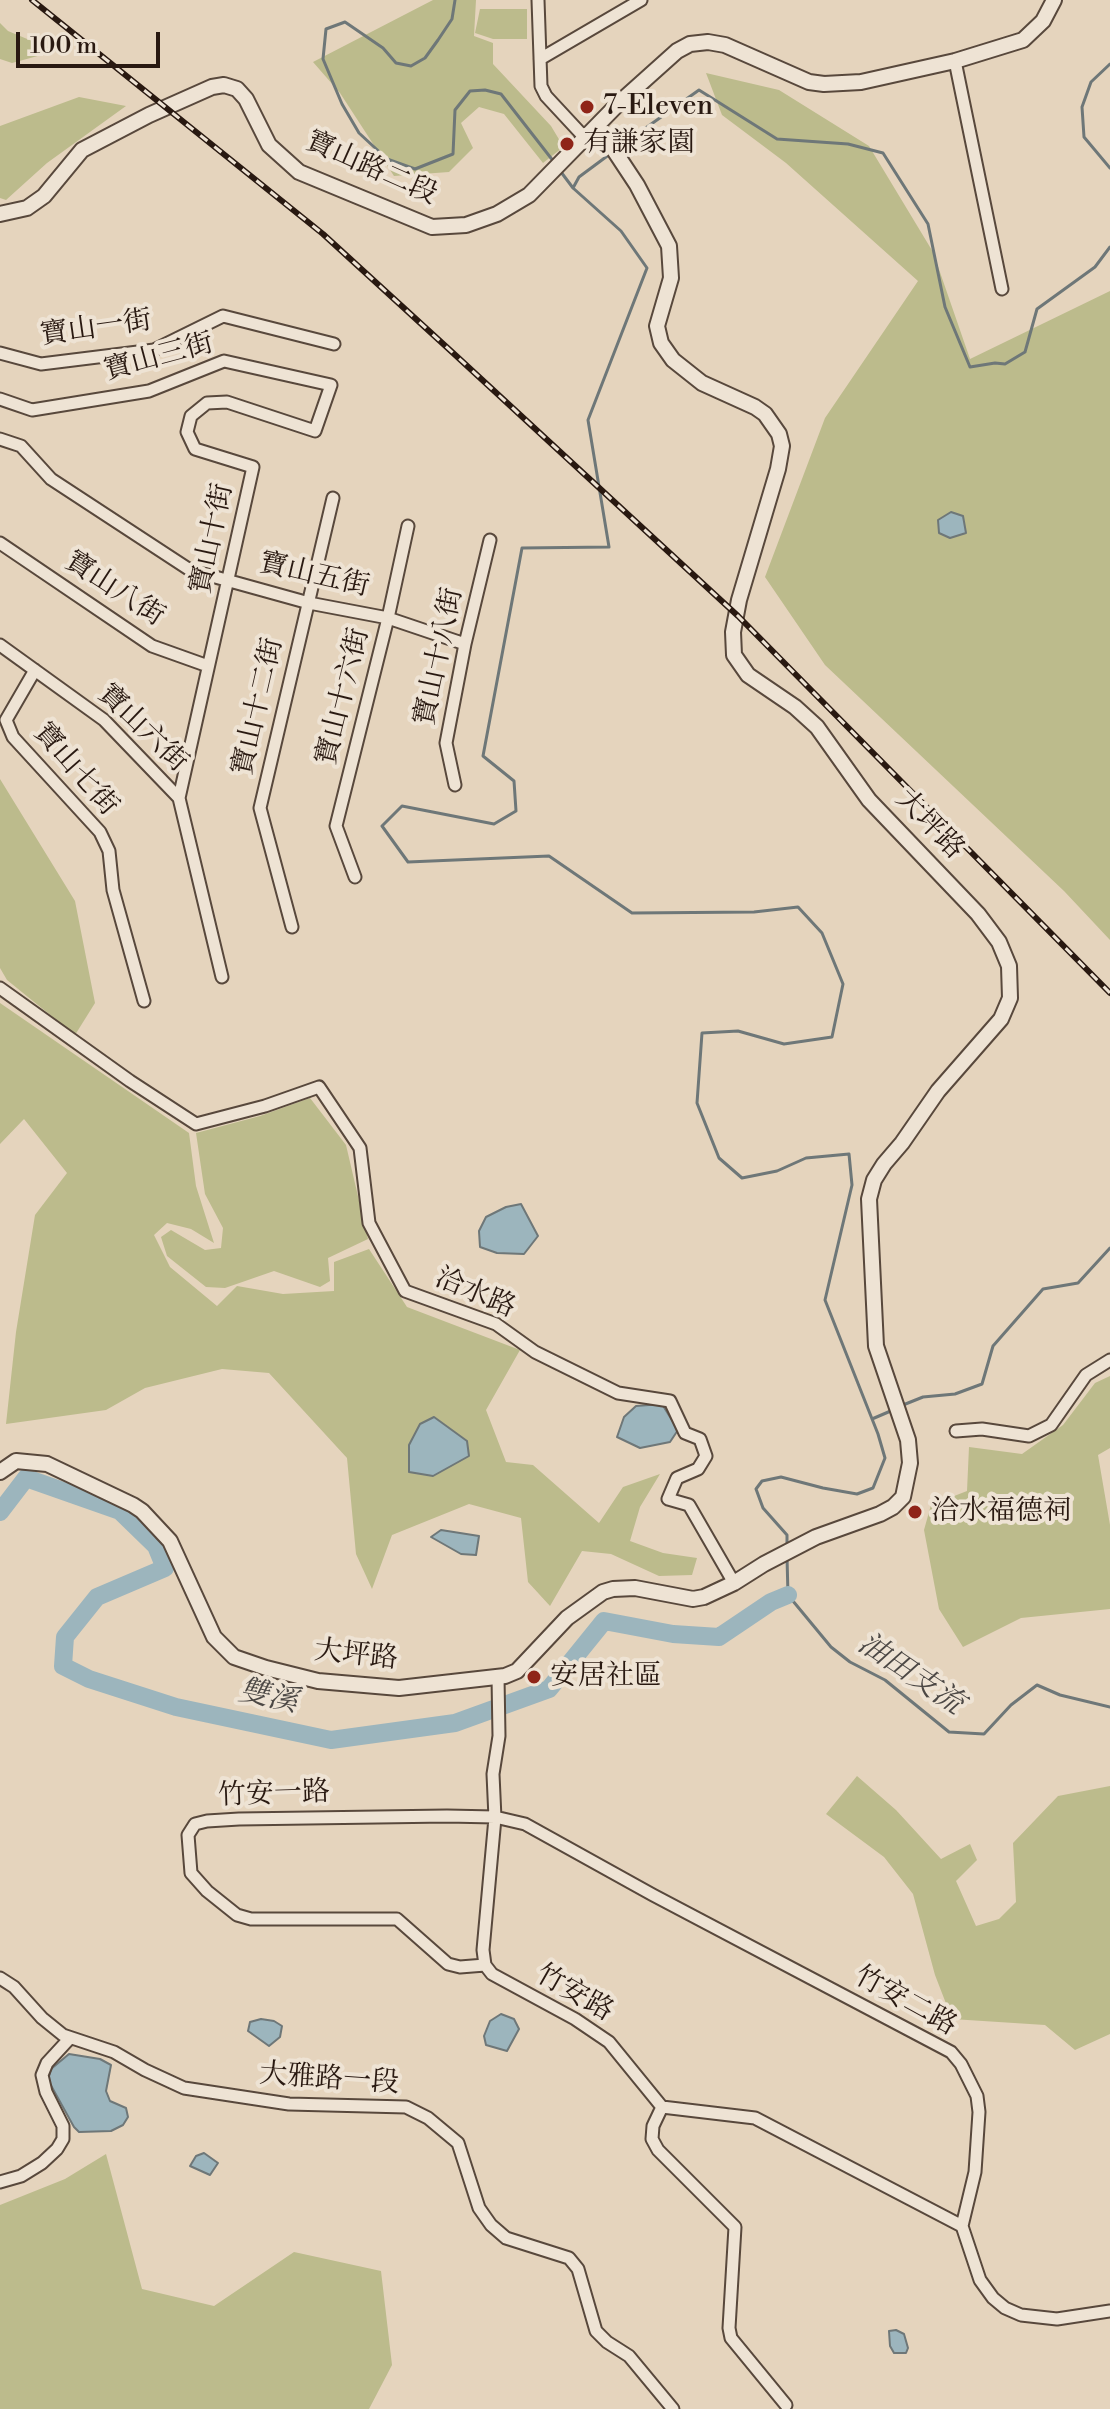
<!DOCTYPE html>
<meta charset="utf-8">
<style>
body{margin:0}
#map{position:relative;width:1110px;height:2409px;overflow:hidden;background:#e5d4bd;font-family:"Libre Bodoni",serif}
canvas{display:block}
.scale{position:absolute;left:16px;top:32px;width:144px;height:36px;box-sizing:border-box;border:4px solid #291911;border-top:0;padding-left:10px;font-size:24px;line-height:28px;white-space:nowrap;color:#291911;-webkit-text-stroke:6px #eee3d4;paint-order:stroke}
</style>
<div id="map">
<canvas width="1110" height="2409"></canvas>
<div class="scale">100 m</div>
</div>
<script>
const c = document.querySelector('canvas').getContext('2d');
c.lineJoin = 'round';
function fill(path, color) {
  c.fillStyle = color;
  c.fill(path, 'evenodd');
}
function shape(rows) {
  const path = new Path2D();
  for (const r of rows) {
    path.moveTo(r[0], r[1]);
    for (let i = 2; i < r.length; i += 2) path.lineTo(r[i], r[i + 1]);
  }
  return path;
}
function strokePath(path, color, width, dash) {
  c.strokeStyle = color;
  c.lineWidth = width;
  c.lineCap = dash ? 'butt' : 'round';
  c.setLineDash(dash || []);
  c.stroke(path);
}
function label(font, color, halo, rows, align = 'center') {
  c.font = font + ' "Libre Bodoni","Noto Serif TC",serif';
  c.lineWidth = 8;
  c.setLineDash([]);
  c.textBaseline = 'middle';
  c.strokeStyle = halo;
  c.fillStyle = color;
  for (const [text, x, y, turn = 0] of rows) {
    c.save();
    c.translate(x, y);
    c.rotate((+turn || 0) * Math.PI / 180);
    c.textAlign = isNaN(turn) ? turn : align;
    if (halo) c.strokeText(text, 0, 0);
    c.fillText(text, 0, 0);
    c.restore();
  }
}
const green = shape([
 [433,0,476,0,474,36,493,43,493,64,551,126,560,141,562,148,543,163,504,114,479,107,461,123,473,148,449,172,394,176,340,93,313,62],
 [480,9,527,9,527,39,493,39,475,33],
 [0,23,8,31,56,51,12,63,0,59],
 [706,73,779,90,869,146,933,252,970,359,1110,291,1110,940,1064,891,825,665,765,577,825,418,918,281,786,163,722,115],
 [79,97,126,106,47,163,6,200,0,198,0,126],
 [0,779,75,901,95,1003,75,1035,7,980,0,968],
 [0,1003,189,1133,196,1186,214,1243,191,1229,167,1223,154,1235,170,1267,217,1306,237,1286,283,1294,334,1291,334,1262,369,1249,407,1307,520,1350,486,1410,506,1462,533,1465,599,1523,623,1487,660,1474,640,1507,630,1541,663,1553,697,1558,692,1575,659,1576,611,1554,582,1551,550,1606,528,1582,521,1518,469,1504,392,1535,372,1589,356,1554,347,1458,269,1373,222,1369,145,1388,106,1410,6,1424,16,1332,35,1215,67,1173,24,1119,0,1144],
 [310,1098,346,1145,368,1239,328,1258,330,1281,320,1287,274,1271,225,1288,206,1287,167,1256,161,1237,171,1230,205,1250,221,1248,223,1228,205,1194,196,1133,260,1116],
 [1110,1376,1110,1448,1098,1455,1110,1525,1110,1609,1021,1618,963,1647,939,1609,924,1530,931,1505,967,1491,969,1447,1022,1454,1063,1425,1095,1383],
 [857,1776,896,1810,941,1859,970,1844,977,1860,956,1881,976,1926,999,1919,1016,1902,1013,1843,1058,1796,1110,1786,1110,2034,1075,2050,1045,2025,952,2019,935,1975,913,1894,884,1857,826,1814],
 [106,2154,142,2289,214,2306,294,2252,381,2271,392,2365,369,2409,0,2409,0,2205,65,2179]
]);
const water = shape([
 [951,512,963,516,966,533,950,538,939,533,938,520,951,512],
 [521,1204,538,1236,524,1254,497,1253,480,1247,479,1231,486,1217,506,1207,521,1204],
 [662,1404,678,1430,670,1442,640,1448,617,1437,624,1417,636,1406,662,1404],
 [434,1417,467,1441,469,1456,433,1476,409,1472,409,1445,420,1424,434,1417],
 [441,1530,479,1536,476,1555,461,1554,431,1537,441,1530],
 [501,2014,514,2019,519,2029,507,2051,486,2045,484,2036,490,2021,501,2014],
 [261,2019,274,2021,282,2026,280,2037,269,2046,248,2031,250,2022,261,2019],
 [69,2054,100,2059,111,2065,106,2091,110,2101,126,2108,128,2117,123,2125,111,2131,79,2132,74,2127,48,2080,51,2069,69,2054],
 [204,2153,218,2163,210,2175,190,2166,196,2156,204,2153],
 [896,2330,904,2334,908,2348,906,2353,894,2353,890,2346,889,2331,896,2330]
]);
const stream = shape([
 [455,0,452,19,438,40,425,58,411,66,396,63,383,48,345,22,326,29,323,59,342,104,359,133,387,159,415,169,453,154,455,110,470,91,485,90,501,94,554,162],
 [1110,64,1091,82,1082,107,1084,137,1110,168],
 [619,147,699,90,777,139,848,144,883,153,928,224,945,307,970,367,995,363,1005,364,1025,352,1037,309,1095,267,1110,247],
 [610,154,579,177,573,188,621,231,647,268,588,420,609,547,522,548,483,756,514,781,516,811,494,824,402,806,382,826,408,862,549,856,632,913,754,912,798,907,822,933,843,984,832,1037,784,1044,738,1031,702,1033,697,1103,719,1158,742,1178,777,1171,806,1158,849,1154,852,1185,825,1300,878,1434,885,1458,873,1488,857,1494,823,1488,781,1477,762,1481,756,1489,763,1508,787,1535,787,1545],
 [561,172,573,188],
 [903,1405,923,1397,955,1394,982,1384,993,1346,1043,1289,1078,1283,1110,1248],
 [872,1419,893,1410],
 [787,1557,788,1595,831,1647,850,1662,885,1680,949,1732,984,1734,1011,1705,1037,1685,1060,1695,1110,1707]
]);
const river = shape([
 [0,1512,26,1478,120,1511,156,1546,165,1568,97,1597,65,1637,63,1666,89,1679,176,1707,331,1740,455,1723,549,1689,604,1621,673,1634,719,1637,771,1602,788,1595]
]);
const minor = shape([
 [538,0,541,86,546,96,585,138],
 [540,59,641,0],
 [955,61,1002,289],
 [0,353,41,364,154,350,223,316,334,344],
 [0,399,32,410,149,391,224,361,331,385,315,431,227,402,207,403,191,416,187,432,195,449,253,467,179,798],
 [0,439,21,446,51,479,190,570,309,603,388,618,465,644],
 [0,543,152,646,208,666],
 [0,645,104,720,179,798,222,977],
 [35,670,6,720,13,737,100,832,109,851,113,890,144,1001],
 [455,785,446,743,465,644,490,540],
 [355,877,336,826,388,618,408,526],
 [292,927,260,808,333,498],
 [0,988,130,1081,196,1124,265,1106,319,1087,360,1148,369,1223,405,1291,496,1324,535,1352,618,1393,670,1401,685,1433,700,1439,706,1456,698,1469,677,1478,668,1499,689,1505,734,1583],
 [956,1431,982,1429,1029,1436,1051,1425,1086,1375,1110,1360],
 [498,1677,499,1736,493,1774,495,1818,483,1950,485,1965,492,1974,575,2019,609,2042,662,2107,755,2118,962,2226],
 [485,1965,460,1967,448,1964,397,1919,251,1919,237,1915,207,1891,191,1873,188,1835,195,1824,207,1821,239,1819,447,1816,495,1817,525,1824,653,1895,951,2052,961,2064,977,2096,979,2112,975,2172,962,2226,980,2280,993,2298,1005,2308,1021,2315,1057,2319,1110,2311],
 [0,1978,14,1987,42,2018,63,2035,114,2052,145,2070,184,2088,289,2104,406,2107,428,2118,458,2143,479,2208,491,2225,506,2238,569,2258,578,2269,596,2331,607,2342,629,2356,673,2409],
 [662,2107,653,2126,652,2139,658,2150,735,2227,729,2328,731,2338,786,2405],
 [0,2182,21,2176,42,2163,57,2149,63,2139,63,2126,46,2092,42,2075,47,2063,70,2038]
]);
const tertiary = shape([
 [0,214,27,208,44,196,82,150,149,115,212,87,224,85,237,89,246,99,269,145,299,172,432,227,466,225,497,214,529,195,619,103,677,51,690,44,708,42,725,45,809,82,824,84,861,82,955,61,1023,40,1043,21,1054,0],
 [0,1472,16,1461,47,1464,133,1505,142,1511,170,1541,214,1637,234,1657,266,1668,318,1681,399,1688,505,1676,517,1671,567,1618,603,1592,613,1589,635,1588,693,1599,704,1597,734,1583,764,1564,816,1537,880,1514,893,1507,903,1497,910,1463,908,1440,876,1346,869,1199,874,1180,884,1164,902,1143,938,1091,1001,1019,1010,998,1009,966,999,942,978,914,869,800,817,727,795,707,748,675,734,655,733,632,739,600,778,469,782,446,779,434,765,414,755,407,702,383,673,360,661,343,657,326,671,278,669,246,637,185,598,126]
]);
const rail = shape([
 [32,0,323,234,452,352,738,616,1110,993]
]);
const markers = [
 [587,107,8,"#8f2418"],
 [567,144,8,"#8f2418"],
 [915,1512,8,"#8f2418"],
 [534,1677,8,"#8f2418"]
];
const poiNames = [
 ["7-Eleven",603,107],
 ["有謙家園",583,144],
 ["洽水福德祠",931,1512],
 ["安居社區",550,1677]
];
const streetNames = [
 ["寶山路二段",371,169,24],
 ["寶山一街",96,329,-8],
 ["寶山三街",159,358,-15],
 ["寶山十街",213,539,-78],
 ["寶山五街",314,576,13],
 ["寶山八街",114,590,33],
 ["寶山十八街",440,657,-78],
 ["寶山十六街",344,697,-76],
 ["寶山十二街",259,707,-77],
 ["寶山六街",142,729,44],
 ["寶山七街",75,770,49],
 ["大坪路",929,825,46],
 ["洽水路",475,1294,23],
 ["大坪路",356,1656,6],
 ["竹安一路",274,1795,-2],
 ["竹安路",574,1994,30],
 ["竹安二路",905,2002,29],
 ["大雅路一段",329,2080,4]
];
const waterNames = [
 ["油田支流",910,1675,34],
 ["雙溪",268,1698,12]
];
fill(green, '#bcbb8c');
fill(water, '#9cb5bd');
strokePath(water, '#6e7778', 2);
strokePath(stream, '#6e7778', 3);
strokePath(river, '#9cb5bd', 18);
strokePath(minor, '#58483c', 15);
strokePath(tertiary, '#58483c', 18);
strokePath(minor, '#eee3d4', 11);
strokePath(tertiary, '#eee3d4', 14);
strokePath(rail, '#291911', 6);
strokePath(rail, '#eee3d4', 3, [9]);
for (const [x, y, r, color] of markers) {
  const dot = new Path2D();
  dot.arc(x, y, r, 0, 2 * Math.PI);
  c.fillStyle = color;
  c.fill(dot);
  strokePath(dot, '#eee3d4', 3);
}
label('28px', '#291911', '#eee3d4', poiNames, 'left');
label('28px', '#291911', '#eee3d4', streetNames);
label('italic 30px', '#4c4845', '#eee3d4', waterNames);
</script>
